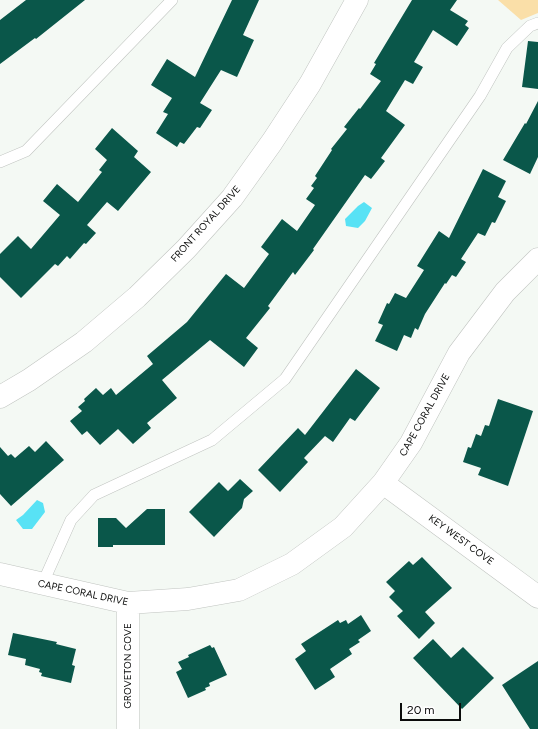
<!DOCTYPE html>
<style>
body{margin:0}
#map{position:relative;width:538px;height:729px;overflow:hidden;background:#f4f9f4;font-family:Figtree,sans-serif}
canvas{display:block}
.scale{position:absolute;left:400px;top:703px;width:61px;height:18px;box-sizing:border-box;border:2px solid #0b0c0b;border-top:0;padding-left:5px;font-size:12px;line-height:14px;white-space:nowrap;color:#0b0c0b;-webkit-text-stroke:3px #fff;paint-order:stroke}
</style>
<div id="map">
<canvas width="538" height="729"></canvas>
<div class="scale">20 m</div>
</div>
<script>
const c = document.querySelector('canvas').getContext('2d');
c.lineJoin = 'round';
function fill(path, color) {
  c.fillStyle = color;
  c.fill(path, 'evenodd');
}
function shape(rows) {
  const path = new Path2D();
  for (const r of rows) {
    path.moveTo(r[0], r[1]);
    for (let i = 2; i < r.length; i += 2) path.lineTo(r[i], r[i + 1]);
  }
  return path;
}
function strokePath(path, color, width, dash) {
  c.strokeStyle = color;
  c.lineWidth = width;
  c.lineCap = dash ? 'butt' : 'round';
  c.setLineDash(dash || []);
  c.stroke(path);
}
function label(font, color, halo, rows, align = 'center') {
  c.font = font + ' Figtree,sans-serif';
  c.lineWidth = 4;
  c.setLineDash([]);
  c.textBaseline = 'middle';
  c.strokeStyle = halo;
  c.fillStyle = color;
  for (const [text, x, y, turn = 0] of rows) {
    c.save();
    c.translate(x, y);
    c.rotate((+turn || 0) * Math.PI / 180);
    c.textAlign = isNaN(turn) ? turn : align;
    if (halo) c.strokeText(text, 0, 0);
    c.fillText(text, 0, 0);
    c.restore();
  }
}
const green = shape([
 [498,0,538,0,538,13,521,20]
]);
const water = shape([
 [364,202,372,208,365,221,358,228,346,226,345,219,358,206],
 [37,500,43,503,45,512,32,529,23,529,16,520,23,515]
]);
const building = shape([
 [26,0,85,0,36,39,35,38,0,64,0,20],
 [232,0,259,0,243,35,254,40,237,77,221,70,200,103,212,110,200,128,197,127,184,144,180,142,177,147,156,133,168,114,163,112,172,98,151,85,167,59,195,77],
 [412,0,457,0,450,10,468,21,465,25,469,28,457,46,433,30,414,62,423,67,413,84,405,80,386,111,405,125,381,158,385,161,371,179,365,175,313,249,314,250,295,275,293,272,268,306,270,308,246,338,258,348,244,367,210,340,162,380,177,398,147,423,151,428,133,444,118,429,100,445,87,431,82,435,70,421,82,411,78,407,85,401,84,399,96,388,103,395,111,388,116,395,153,364,147,356,187,322,226,274,244,288,269,254,261,247,282,219,297,231,315,205,306,199,314,188,311,186,317,178,315,176,332,150,331,149,347,129,344,127,359,108,360,109,381,81,370,74,376,64,374,63],
 [528,41,538,42,538,89,522,87],
 [538,101,538,157,530,174,503,160,525,123,526,124],
 [112,128,138,151,134,157,151,172,118,211,107,202,87,225,96,233,86,244,84,243,70,259,67,256,58,266,55,264,21,298,0,277,0,254,18,236,31,249,60,215,43,201,57,184,78,202,102,172,99,170,107,160,95,149],
 [483,169,506,181,498,197,506,201,495,223,492,222,485,236,478,233,461,259,466,262,456,277,452,275,446,284,445,283,425,314,418,330,415,328,411,338,404,335,397,351,375,341,383,325,378,323,387,303,389,304,395,293,406,298,424,270,417,266,439,231,449,238],
 [356,369,380,388,355,421,350,418,333,442,325,436,304,458,308,462,280,492,258,470,298,428,305,435],
 [498,399,533,411,508,486,478,475,481,468,463,462,468,447,471,448,476,434,481,436,485,425,489,426],
 [46,441,64,460,11,506,0,494,0,447,8,456,11,454,15,458,29,446,35,452],
 [240,479,253,491,244,499,242,508,214,537,189,512,219,482,228,491],
 [147,509,165,509,165,545,113,545,113,547,98,547,98,518,116,518,126,528],
 [422,557,452,588,425,612,435,623,419,639,397,616,403,611,389,597,395,591,386,582,409,561,413,565],
 [361,615,371,631,358,640,360,642,349,649,352,654,330,669,335,677,315,690,295,659,306,651,301,644,338,620,340,623,346,620,348,624],
 [13,633,57,642,56,644,76,649,72,665,75,666,71,683,41,676,42,673,39,672,40,669,25,665,26,659,8,655],
 [433,639,451,658,463,647,494,678,462,709,413,658],
 [210,645,212,648,214,647,227,675,209,683,210,686,205,688,206,690,188,698,176,672,182,669,178,662,189,657,188,655],
 [538,661,538,729,530,729,502,685]
]);
const lane = shape([
 [0,162,26,151,172,0],
 [42,585,71,520,94,495,212,440,285,379,480,96,507,48,530,26,538,23]
]);
const street = shape([
 [0,397,29,380,84,342,137,297,186,249,232,198,272,142,310,84,357,0],
 [383,483,538,597],
 [0,574,128,603,188,599,239,590,292,564,343,527,383,483,411,443,459,353,505,292,538,259],
 [128,603,128,729]
]);
const streetNames = [
 ["FRONT ROYAL DRIVE",206,224,-48],
 ["CAPE CORAL DRIVE",425,415,-61],
 ["KEY WEST COVE",461,540,36],
 ["CAPE CORAL DRIVE",83,593,12],
 ["GROVETON COVE",128,666,-90]
];
fill(green, '#fadfa8');
fill(water, '#58e2f5');
fill(building, '#0a574a');
strokePath(lane, '#c0c4c0', 12);
strokePath(street, '#c0c4c0', 23);
strokePath(lane, '#fff', 11);
strokePath(street, '#fff', 22);
label('10px', '#0b0c0b', '#fff', streetNames);
</script>
